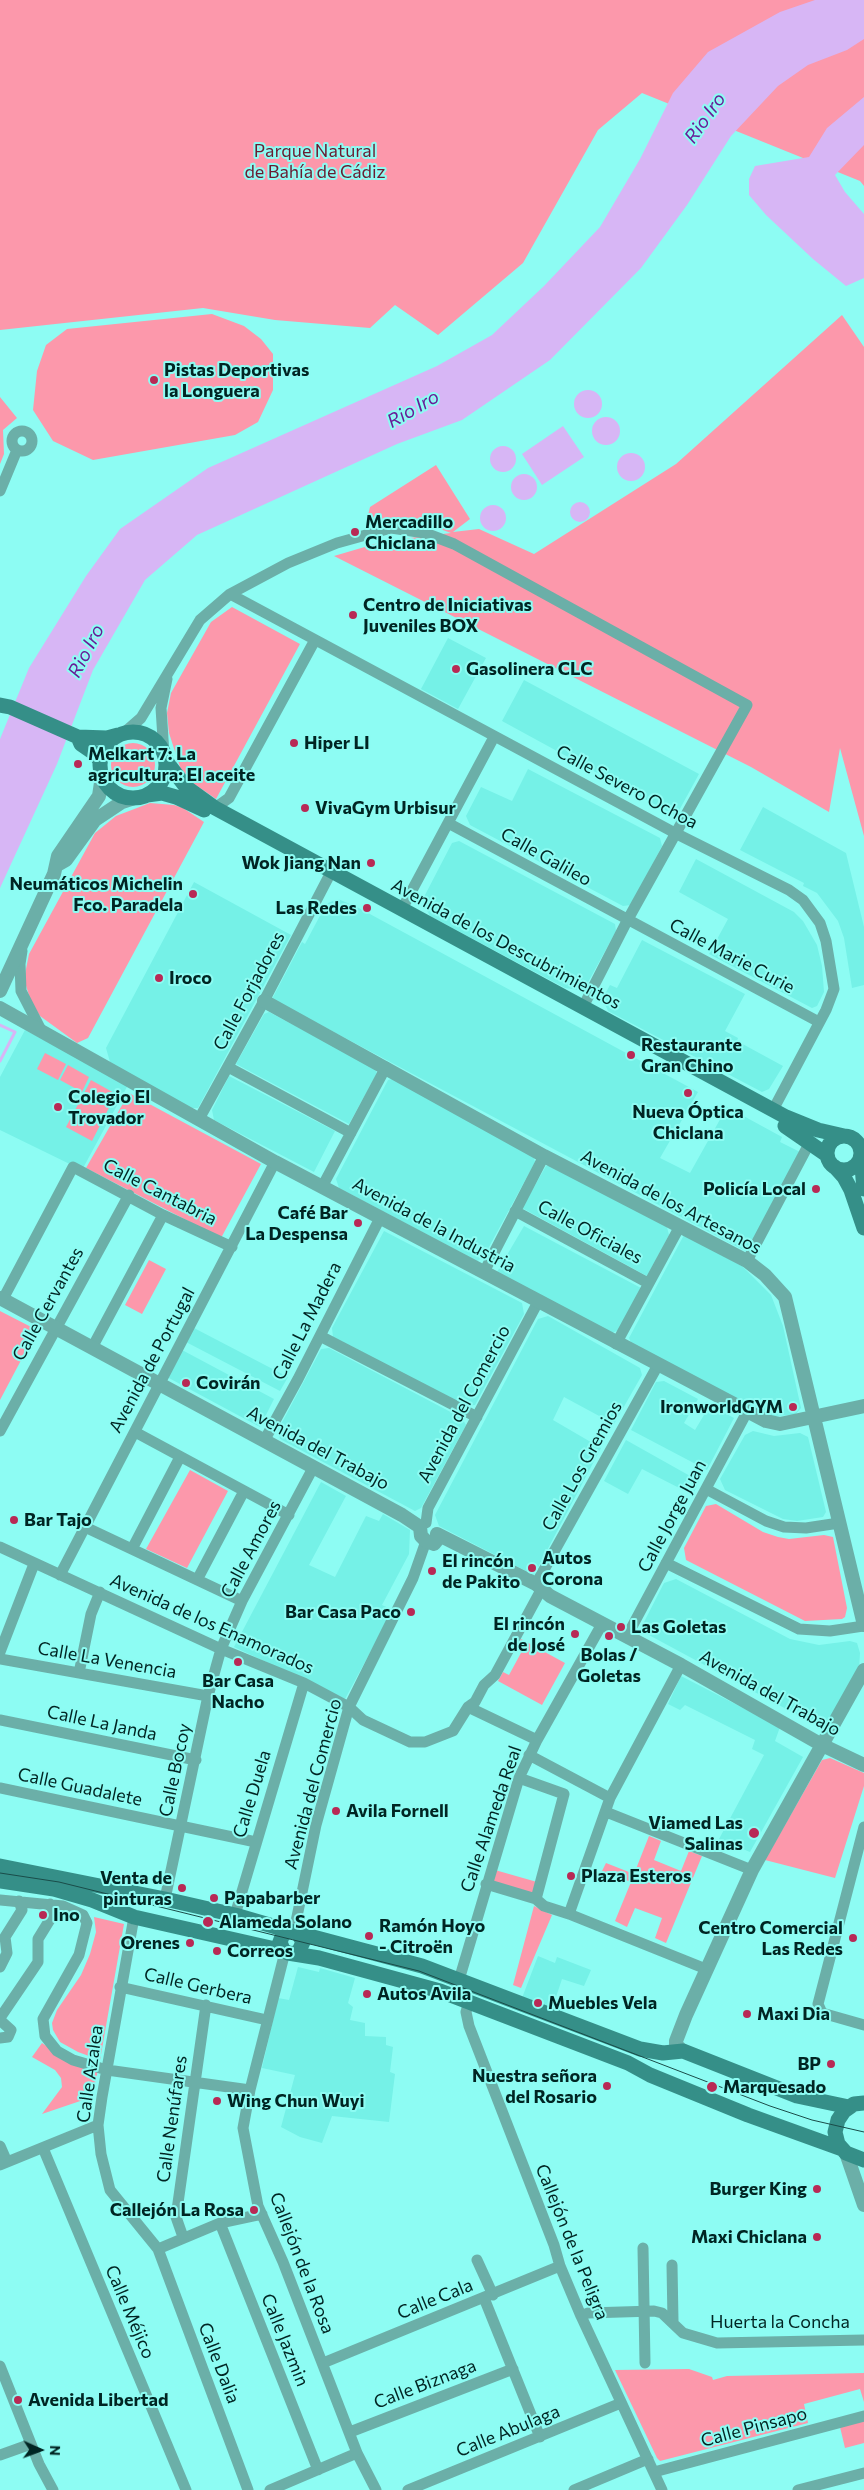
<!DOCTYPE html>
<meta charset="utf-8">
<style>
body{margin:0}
#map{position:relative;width:864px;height:2490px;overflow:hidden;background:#8dfcf3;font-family:Commissioner,sans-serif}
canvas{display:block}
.north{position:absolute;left:15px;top:2425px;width:50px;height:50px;-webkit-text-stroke:4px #8dfcf3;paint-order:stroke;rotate:92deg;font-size:14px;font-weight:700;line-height:20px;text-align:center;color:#002523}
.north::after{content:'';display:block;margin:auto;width:18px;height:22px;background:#002523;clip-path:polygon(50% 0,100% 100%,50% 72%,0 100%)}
</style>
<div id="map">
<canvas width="864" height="2490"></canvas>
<div class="north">N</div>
</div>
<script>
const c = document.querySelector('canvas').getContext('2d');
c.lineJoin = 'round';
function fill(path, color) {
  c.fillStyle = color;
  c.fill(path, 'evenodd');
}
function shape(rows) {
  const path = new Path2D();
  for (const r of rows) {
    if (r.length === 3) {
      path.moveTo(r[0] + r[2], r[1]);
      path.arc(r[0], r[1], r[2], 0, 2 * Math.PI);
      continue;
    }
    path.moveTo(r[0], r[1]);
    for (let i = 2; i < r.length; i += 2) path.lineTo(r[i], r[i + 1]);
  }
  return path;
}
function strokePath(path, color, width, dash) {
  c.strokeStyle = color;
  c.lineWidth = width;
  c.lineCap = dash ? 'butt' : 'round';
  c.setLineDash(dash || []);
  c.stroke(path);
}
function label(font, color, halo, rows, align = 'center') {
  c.font = font + ' Commissioner,sans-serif';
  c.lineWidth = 4;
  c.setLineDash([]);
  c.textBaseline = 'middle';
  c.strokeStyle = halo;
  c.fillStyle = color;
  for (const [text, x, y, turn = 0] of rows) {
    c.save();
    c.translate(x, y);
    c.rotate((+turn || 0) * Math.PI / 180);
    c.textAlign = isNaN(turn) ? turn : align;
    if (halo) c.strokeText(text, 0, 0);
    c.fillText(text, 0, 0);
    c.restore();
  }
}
const built = shape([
 [448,638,486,658,458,709,421,689],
 [524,680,699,774,676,816,502,721],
 [528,769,660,838,662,846,631,905,623,906,470,825,466,816,481,787,512,801],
 [763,807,846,853,864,927,864,985,852,988,844,938,838,921,817,893,803,886,804,883,740,850],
 [459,841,615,924,616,931,586,986,577,990,565,988,430,916,424,905,425,895,452,843],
 [696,859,794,912,803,921,817,945,822,966,824,992,817,1006,812,1008,709,954,728,919,679,892],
 [194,882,291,935,198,1108,189,1108,110,1062,106,1048],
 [338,899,357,907,698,1092,660,1158,690,1173,727,1107,782,1137,780,1142,800,1152,747,1252,272,999,302,942,305,944,324,908,328,903],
 [642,940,745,994,725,1031,738,1038,737,1041,783,1066,769,1089,762,1092,608,1011,603,1000,604,996,610,985,617,988],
 [269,1012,374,1068,377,1073,349,1124,236,1064,264,1014],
 [25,1030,128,1085,82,1170,0,1130,0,1077],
 [229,1076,335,1131,314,1172,214,1120,212,1110],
 [392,1079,533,1155,535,1162,483,1258,477,1261,339,1188,336,1179,388,1080],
 [554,1165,667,1227,669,1235,647,1276,522,1208,546,1166],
 [524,1226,641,1288,619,1330,612,1333,497,1272],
 [384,1231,522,1303,524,1314,475,1405,466,1406,333,1337,332,1328],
 [684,1235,742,1266,771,1295,783,1326,801,1408,795,1415,767,1416,632,1345,629,1338],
 [548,1316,640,1368,642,1375,614,1424,564,1397,553,1420,601,1448,534,1575,439,1526,435,1515,538,1319],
 [194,1328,288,1377,280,1391,186,1342],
 [329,1348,462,1418,466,1425,421,1508,415,1511,280,1439,278,1430,321,1349],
 [182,1350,274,1399,260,1427,167,1377],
 [664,1381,698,1399,684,1423,695,1430,710,1405,734,1418,707,1470,631,1430,656,1382],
 [753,1431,774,1436,800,1433,808,1437,826,1512,823,1517,797,1521,783,1519,725,1490,720,1479,745,1435],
 [626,1440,699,1481,693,1495,642,1469,628,1494,604,1481],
 [321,1482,346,1496,309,1565,335,1577,366,1516,379,1521,383,1514,410,1530,409,1554,382,1605,393,1610,345,1699,234,1647],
 [676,1579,790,1639,819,1645,850,1641,857,1643,860,1653,859,1669,827,1726,816,1725,647,1634,643,1624,664,1583],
 [681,1676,780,1727,775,1741,803,1757,750,1852,719,1839,764,1755,752,1749,755,1740,685,1705,680,1710,668,1704],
 [538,1956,555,1963,557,1957,591,1970,584,1986,562,1979,552,2009,522,1998],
 [298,1967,319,1972,320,1968,355,1978,348,2003,353,2007,350,2020,365,2023,365,2036,386,2037,386,2045,393,2047,390,2072,395,2074,389,2122,332,2116,322,2143,300,2137,281,2127,295,2075,262,2068,278,1998,289,2000]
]);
const green = shape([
 [0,0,864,0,864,186,860,181,642,93,598,130,523,263,438,335,395,305,370,328,275,320,203,308,0,330],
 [212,314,244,326,261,339,273,354,273,390,258,422,235,435,93,460,53,441,33,410,37,371,46,345,67,329],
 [842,315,864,347,864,836,840,748,829,812,751,767,334,556,385,541,451,533,418,521,367,519,370,507,436,465,470,519,453,532,479,529,534,554,676,464],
 [0,397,17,418,3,430,4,454,0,464],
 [232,607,300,644,216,799,190,781,180,767,169,733,167,713,171,693,211,622],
 [133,765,22],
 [150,803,174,805,183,808,204,822,88,1038,77,1043,40,1016,31,1002,24,979,29,954,95,833,116,816],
 [45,1053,66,1064,58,1080,37,1069],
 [68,1065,89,1077,82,1092,60,1080],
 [91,1080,116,1094,92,1141,66,1127],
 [129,1093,261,1164,221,1238,86,1168],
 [149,1260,166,1269,142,1314,125,1305],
 [0,1311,37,1330,0,1400],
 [190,1470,228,1491,187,1568,146,1549],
 [716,1504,763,1532,778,1537,789,1539,824,1535,833,1537,847,1608,845,1617,842,1619,805,1621,686,1560,684,1548,706,1506],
 [521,1639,565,1663,542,1705,498,1681,503,1672,509,1675,522,1651,516,1647],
 [830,1758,864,1773,864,1786,835,1878,765,1860,822,1760],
 [649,1836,661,1841,654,1860,681,1871,689,1851,702,1856,666,1943,655,1938,662,1918,635,1908,627,1927,615,1921,631,1882,602,1871,606,1863,634,1874],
 [495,1870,537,1882,533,1895,492,1884],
 [534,1906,552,1915,521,1988,513,1985],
 [94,1917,124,1924,100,2060,78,2052,60,2042,53,2030,52,2023,57,2010,81,1975,90,1954,96,1932],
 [42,2043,52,2050,98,2070,92,2097,42,2114,62,2087,61,2078,55,2070,32,2057],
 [689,2369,712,2377,713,2380,727,2376,864,2373,864,2402,860,2389,804,2404,808,2423,660,2461,657,2458,615,2370],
 [864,2421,864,2443,845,2448,840,2427]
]);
const water = shape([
 [815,0,864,0,864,39,847,50,808,65,778,86,731,136,687,205,641,268,550,360,462,420,397,444,197,535,145,580,93,670,57,764,0,888,0,739,29,668,86,576,120,529,208,468,437,366,492,335,544,286,600,227,640,159,673,93,708,52,780,12],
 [864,97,864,145,835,175,845,192,864,214,864,278,846,286,813,259,766,215,749,195,749,179,755,166,809,157,827,128],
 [588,404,14],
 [606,431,14],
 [563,426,584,457,542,485,522,454],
 [503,459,13],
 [631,467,14],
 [524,487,13],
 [580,512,10],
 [493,518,13]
]);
const stream = shape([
 [0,1025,15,1032,0,1061]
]);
const minor = shape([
 [22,441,10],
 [0,491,17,450],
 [230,594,675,833,789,890,803,900,820,923,826,941,834,989,826,1010,773,1110],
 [125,732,141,718,200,620,230,594,288,563,337,543,391,528,425,533,454,544,747,705,627,921,583,1007],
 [164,754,161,708,167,679],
 [215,808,229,798,315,640],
 [448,823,819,1022],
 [402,909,494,737],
 [22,951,20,964,21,991,41,1030],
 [228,1067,351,1133],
 [199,1119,264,1001,328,878],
 [322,1187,386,1067],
 [515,1211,648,1283],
 [747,1261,810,1142],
 [484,1272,544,1156],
 [3,1299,73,1167,163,1215,232,1247],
 [320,1336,477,1417],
 [616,1344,680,1226],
 [93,1346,163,1215],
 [0,1431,129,1195],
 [135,1432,289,1515],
 [264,1441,298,1379,380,1218],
 [706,1489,766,1521,784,1527,806,1528,839,1523],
 [426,1523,428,1508,538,1302],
 [85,1527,242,1601],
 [0,1547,221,1649,304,1683,349,1707,363,1720,410,1742,425,1742,453,1731,468,1707,475,1702,484,1685,495,1675,541,1590],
 [132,1549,180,1457],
 [666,1563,799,1629,830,1631,864,1626],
 [60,1575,275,1162],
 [197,1580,244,1491],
 [536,1584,658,1365],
 [627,1636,747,1412],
 [0,1652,34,1564],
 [0,1659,208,1696],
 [79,1673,91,1614,100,1592],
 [468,1707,537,1740],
 [0,1720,196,1760],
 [529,1755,610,1798],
 [519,1778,564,1794,536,1899],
 [0,1788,256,1842],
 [606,1812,752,1870],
 [864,1827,818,2004,822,2013,864,2025],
 [486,1884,536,1899,544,1906,569,1914,706,1969],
 [165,1899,208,1696,221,1649,242,1601,313,1468],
 [0,1900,63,1906,83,1915,87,1923,79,1955,43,2019,45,2036,57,2051,73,2060,107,2070,250,2090],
 [569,1914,610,1798,681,1665],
 [235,1915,304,1683],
 [134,1917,102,2097,98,2125,101,2154,110,2190,158,2249,248,2490],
 [294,1931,316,1825,349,1707,413,1578,426,1541],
 [285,1952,250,2090,243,2128,258,2206,283,2262,357,2453,376,2490],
 [0,1967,7,1953,5,1937,22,1910,19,1901],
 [459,1980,519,1778,537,1740,602,1624],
 [120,1987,267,2020],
 [469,2001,466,2012,469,2026,554,2245,560,2266,581,2316,662,2490],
 [0,2018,38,1962,38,1939,54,1913,50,1904],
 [0,2020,11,2030,8,2037,0,2038],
 [0,2146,7,2162],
 [43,2148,186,2490],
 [0,2165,98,2125],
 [220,2223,318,2470],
 [183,2237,176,2217,206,2005],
 [643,2248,645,2363],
 [158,2249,220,2223,262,2214],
 [477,2260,493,2295],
 [672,2265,673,2321],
 [484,2298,540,2437],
 [581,2316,588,2313,654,2311,662,2313,683,2333,717,2343,864,2340],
 [323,2363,560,2266],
 [0,2366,39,2464,53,2490],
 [350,2432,513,2369],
 [0,2455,31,2444],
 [654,2472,864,2416],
 [270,2490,357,2453],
 [408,2490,621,2403],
 [574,2490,648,2459],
 [798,2490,864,2473]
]);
const tertiary = shape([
 [59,864,66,860,95,820,122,802,134,798],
 [0,991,54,874,58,856,99,796,102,776],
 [264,1001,544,1156,747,1261,765,1275,785,1297,864,1625],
 [0,1008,275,1162,766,1421,780,1424,864,1406],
 [0,1298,402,1515,420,1527],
 [420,1527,421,1536,426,1541,434,1544,438,1539],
 [437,1534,536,1584,550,1596,681,1665,822,1745,864,1765],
 [683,2051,676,2045,676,2041,686,2015,752,1870,864,1670],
 [846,2153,864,2205]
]);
const secondary = shape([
 [0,705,10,707,78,737],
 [133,765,33],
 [78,737,107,738,118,735],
 [78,737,81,744,97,755,100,762],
 [166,761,186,787,215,808,786,1117,818,1130,844,1136],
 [147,795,162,793,176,797,204,810],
 [785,1126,827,1155],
 [844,1153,17],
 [861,1156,864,1189],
 [835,1167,844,1177,851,1190,864,1228],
 [0,1866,165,1899,235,1915,290,1931],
 [0,1881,54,1889,92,1900,134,1917,284,1951],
 [298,1933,422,1966,640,2049,663,2053,683,2051,797,2096,849,2107],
 [293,1954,299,1951,303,1942,298,1933,290,1931,283,1934,280,1942,283,1950,288,1953,319,1958,440,1991,628,2063,650,2075,748,2115,842,2149],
 [864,2103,854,2104,844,2111,838,2120,835,2132,838,2144,846,2153,864,2160]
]);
const tram = shape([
 [0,1873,59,1882,419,1971,770,2106,812,2120,864,2132]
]);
const markers = [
 [154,380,5,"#b82955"],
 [355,532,5,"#b82955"],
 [353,615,5,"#b82955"],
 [456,669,5,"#b82955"],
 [294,743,5,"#b82955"],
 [78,764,5,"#b82955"],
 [305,808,5,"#b82955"],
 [371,863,5,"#b82955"],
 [193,894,5,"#b82955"],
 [367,908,5,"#b82955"],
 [159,978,5,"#b82955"],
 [631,1055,5,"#b82955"],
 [688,1093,5,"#b82955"],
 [58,1107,5,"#b82955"],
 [816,1189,5,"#b82955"],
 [358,1223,5,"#b82955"],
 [186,1383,5,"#b82955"],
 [793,1407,5,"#b82955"],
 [14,1520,5,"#b82955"],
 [532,1568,5,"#b82955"],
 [432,1571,5,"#b82955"],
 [411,1612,5,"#b82955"],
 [621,1627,5,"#b82955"],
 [575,1634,5,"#b82955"],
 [609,1636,5,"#b82955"],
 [238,1662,5,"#b82955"],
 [336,1811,5,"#b82955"],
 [754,1833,6,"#b82955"],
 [571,1876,5,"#b82955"],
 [182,1888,5,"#b82955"],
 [214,1898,5,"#b82955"],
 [43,1915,5,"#b82955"],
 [208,1922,6,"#b82955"],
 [369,1936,5,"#b82955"],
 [853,1938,5,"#b82955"],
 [190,1943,5,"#b82955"],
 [217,1951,5,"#b82955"],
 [367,1994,5,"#b82955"],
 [538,2003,5,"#b82955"],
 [747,2014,5,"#b82955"],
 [831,2064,5,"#b82955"],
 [607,2086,5,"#b82955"],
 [712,2087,6,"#b82955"],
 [217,2101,5,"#b82955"],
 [817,2189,5,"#b82955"],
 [254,2210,5,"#b82955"],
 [817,2237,5,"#b82955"],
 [18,2400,5,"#b82955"]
];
const parkNames = [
 ["Parque Natural",315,151],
 ["de Bahía de Cádiz",315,172]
];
const poiNames = [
 ["Pistas Deportivas",164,370],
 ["la Longuera",164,391],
 ["Mercadillo",365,522],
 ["Chiclana",365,543],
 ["Centro de Iniciativas",363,605],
 ["Juveniles BOX",363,626],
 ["Gasolinera CLC",466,669],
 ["Hiper LI",304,743],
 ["Melkart 7: La",88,754],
 ["agricultura: El aceite",88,775],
 ["VivaGym Urbisur",315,808],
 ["Wok Jiang Nan",361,863,"right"],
 ["Neumáticos Michelin",183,884,"right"],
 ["Fco. Paradela",183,905,"right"],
 ["Las Redes",357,908,"right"],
 ["Iroco",169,978],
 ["Restaurante",641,1045],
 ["Gran Chino",641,1066],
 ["Colegio El",68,1097],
 ["Trovador",68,1118],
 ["Nueva Óptica",688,1112,"center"],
 ["Chiclana",688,1133,"center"],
 ["Policía Local",806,1189,"right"],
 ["Café Bar",348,1213,"right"],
 ["La Despensa",348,1234,"right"],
 ["Covirán",196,1383],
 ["IronworldGYM",783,1407,"right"],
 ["Bar Tajo",24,1520],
 ["Autos",542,1558],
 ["Corona",542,1579],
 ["El rincón",442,1561],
 ["de Pakito",442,1582],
 ["Bar Casa Paco",401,1612,"right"],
 ["El rincón",565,1624,"right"],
 ["de José",565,1645,"right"],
 ["Las Goletas",631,1627],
 ["Bolas /",609,1655,"center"],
 ["Goletas",609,1676,"center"],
 ["Bar Casa",238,1681,"center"],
 ["Nacho",238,1702,"center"],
 ["Avila Fornell",346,1811],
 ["Viamed Las",743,1823,"right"],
 ["Salinas",743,1844,"right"],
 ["Plaza Esteros",581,1876],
 ["Venta de",172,1878,"right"],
 ["pinturas",172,1899,"right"],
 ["Papabarber",224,1898],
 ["Ino",53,1915],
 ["Alameda Solano",219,1922],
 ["Ramón Hoyo",379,1926],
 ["- Citroën",379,1947],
 ["Centro Comercial",843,1928,"right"],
 ["Las Redes",843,1949,"right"],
 ["Orenes",180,1943,"right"],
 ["Correos",227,1951],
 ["Autos Avila",377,1994],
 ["Muebles Vela",548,2003],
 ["Maxi Dia",757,2014],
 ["BP",821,2064,"right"],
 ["Nuestra señora",597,2076,"right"],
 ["del Rosario",597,2097,"right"],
 ["Marquesado",723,2087],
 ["Wing Chun Wuyi",227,2101],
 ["Burger King",807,2189,"right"],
 ["Callejón La Rosa",244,2210,"right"],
 ["Maxi Chiclana",807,2237,"right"],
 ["Avenida Libertad",28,2400]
];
const streetNames = [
 ["Calle Severo Ochoa",627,787,28],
 ["Calle Galileo",546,857,29],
 ["Avenida de los Descubrimientos",506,944,28],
 ["Calle Marie Curie",732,956,28],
 ["Calle Forjadores",249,991,-62],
 ["Calle Cantabria",160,1192,27],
 ["Avenida de los Artesanos",671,1202,28],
 ["Avenida de la Industria",434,1225,28],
 ["Calle Oficiales",590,1232,28],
 ["Calle Cervantes",48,1304,-61],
 ["Calle La Madera",307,1321,-63],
 ["Avenida de Portugal",152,1360,-62],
 ["Avenida del Comercio",464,1404,-62],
 ["Avenida del Trabajo",318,1448,28],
 ["Calle Los Gremios",582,1466,-61],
 ["Calle Jorge Juan",672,1516,-62],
 ["Calle Amores",251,1549,-62],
 ["Avenida de los Enamorados",212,1624,24],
 ["Calle La Venencia",107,1660,10],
 ["Avenida del Trabajo",770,1693,29],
 ["Calle La Janda",102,1723,12],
 ["Calle Bocoy",175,1770,-78],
 ["Avenida del Comercio",313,1784,-75],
 ["Calle Guadalete",80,1787,12],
 ["Calle Duela",252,1794,-73],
 ["Calle Alameda Real",491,1819,-71],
 ["Calle Gerbera",198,1986,13],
 ["Calle Azalea",90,2074,-82],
 ["Calle Nenúfares",172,2119,-82],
 ["Callejón de la Peligra",572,2242,68],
 ["Callejón de la Rosa",302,2263,69],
 ["Calle Cala",435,2299,-22],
 ["Calle Méjico",130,2312,67],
 ["Huerta la Concha",780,2322],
 ["Calle Jazmin",285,2340,68],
 ["Calle Dalia",219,2363,69],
 ["Calle Biznaga",425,2384,-21],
 ["Calle Pinsapo",754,2427,-15],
 ["Calle Abulaga",508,2431,-22]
];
const waterNames = [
 ["Rio Iro",705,118,-55],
 ["Rio Iro",413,409,-30],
 ["Rio Iro",86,651,-63]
];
fill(built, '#75f1e7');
fill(green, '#fc98ab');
fill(water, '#d7b6f5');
strokePath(stream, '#d7b6f5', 3);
strokePath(minor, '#6bafa8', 11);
strokePath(tertiary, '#6bafa8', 14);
strokePath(secondary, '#358f88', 15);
strokePath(tram, '#1a4c49', 1);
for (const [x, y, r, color] of markers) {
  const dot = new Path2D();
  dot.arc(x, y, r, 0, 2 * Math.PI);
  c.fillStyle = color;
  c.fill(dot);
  strokePath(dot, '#8dfcf3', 2);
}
label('18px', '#6a1c31', '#8dfcf3', parkNames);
label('bold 18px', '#002523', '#8dfcf3', poiNames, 'left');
label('18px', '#002523', '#8dfcf3', streetNames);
label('italic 19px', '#691d97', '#8dfcf3', waterNames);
</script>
